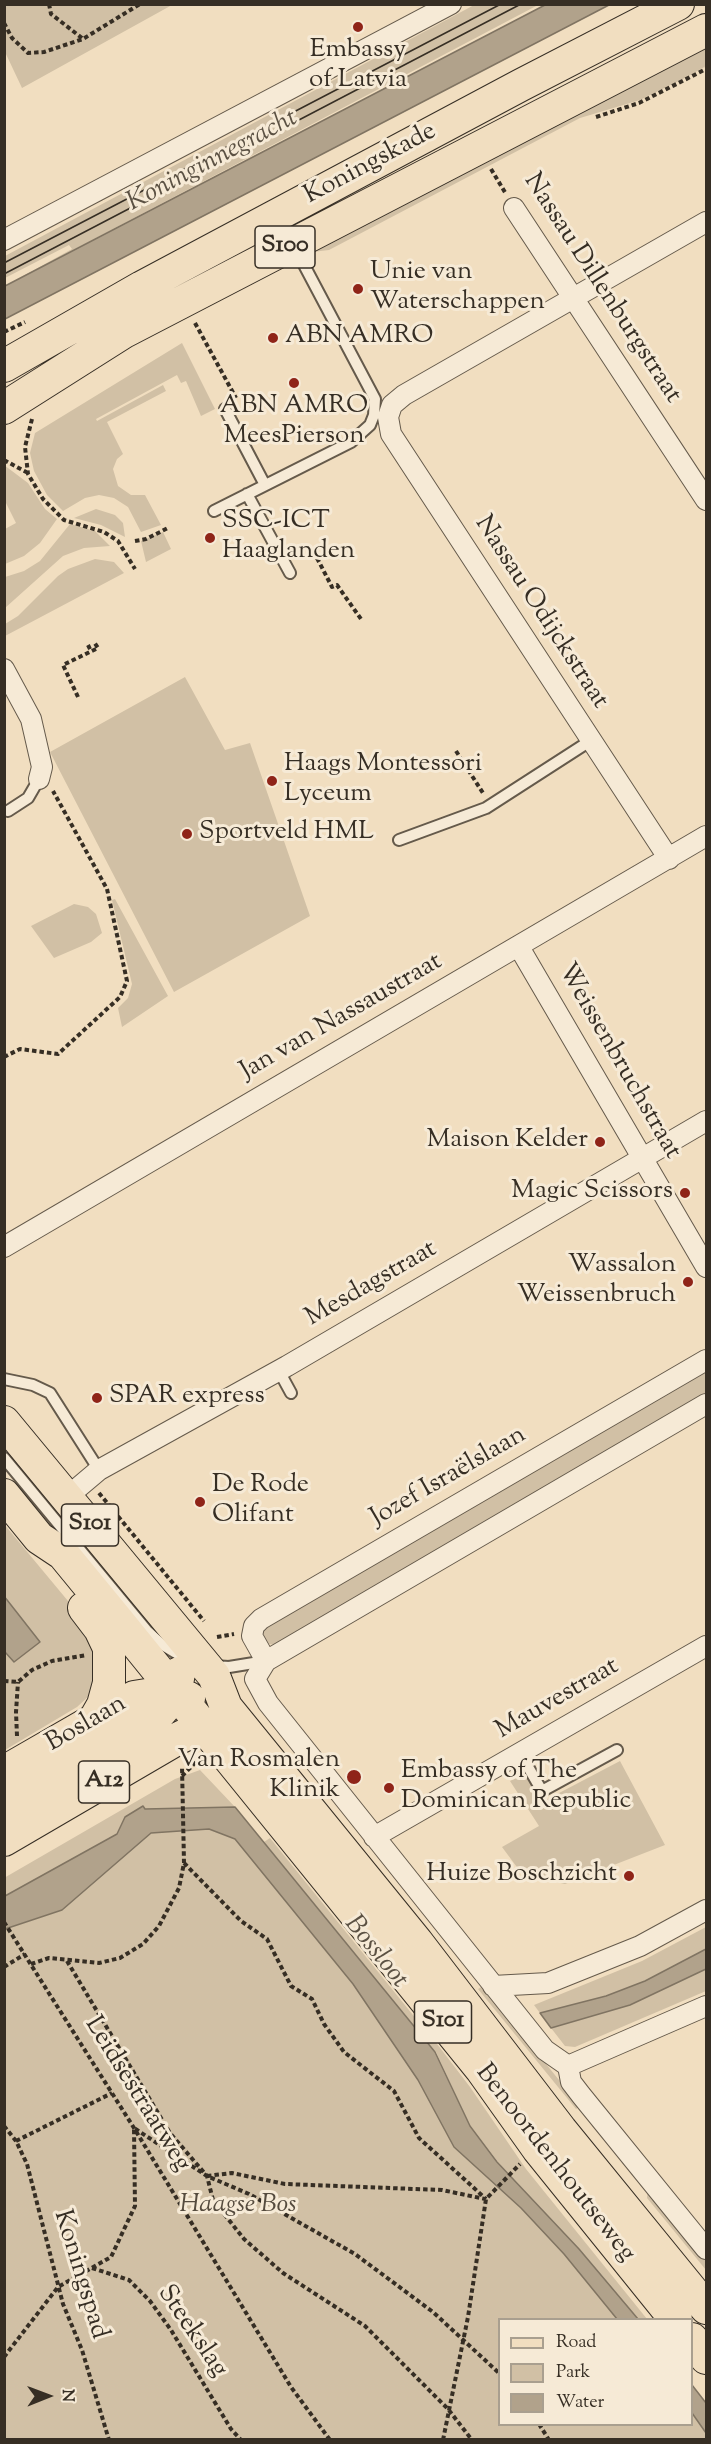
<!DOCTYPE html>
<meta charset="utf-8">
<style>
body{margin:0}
#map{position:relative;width:711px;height:2444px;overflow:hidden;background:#f1dec0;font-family:"Sorts Mill Goudy",serif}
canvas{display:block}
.frame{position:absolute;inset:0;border:6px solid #362e24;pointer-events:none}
.legend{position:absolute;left:498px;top:2318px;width:195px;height:108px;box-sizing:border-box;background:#f6ead6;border:2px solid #a99f8f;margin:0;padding:8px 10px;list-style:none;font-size:18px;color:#362e24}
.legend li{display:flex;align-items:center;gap:12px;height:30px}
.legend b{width:30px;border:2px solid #a99f8f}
.north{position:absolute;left:18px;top:2366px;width:60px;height:60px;-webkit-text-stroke:4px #f6ead6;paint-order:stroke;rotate:89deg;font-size:16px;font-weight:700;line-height:24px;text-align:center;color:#362e24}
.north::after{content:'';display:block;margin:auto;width:21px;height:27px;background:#362e24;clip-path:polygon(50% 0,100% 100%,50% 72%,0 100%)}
</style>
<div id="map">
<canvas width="711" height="2444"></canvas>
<div class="frame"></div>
<ul class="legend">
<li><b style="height:8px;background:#f1dec0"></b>Road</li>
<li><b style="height:16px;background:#d1c0a5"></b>Park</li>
<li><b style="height:16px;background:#b1a28b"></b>Water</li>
</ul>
<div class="north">N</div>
</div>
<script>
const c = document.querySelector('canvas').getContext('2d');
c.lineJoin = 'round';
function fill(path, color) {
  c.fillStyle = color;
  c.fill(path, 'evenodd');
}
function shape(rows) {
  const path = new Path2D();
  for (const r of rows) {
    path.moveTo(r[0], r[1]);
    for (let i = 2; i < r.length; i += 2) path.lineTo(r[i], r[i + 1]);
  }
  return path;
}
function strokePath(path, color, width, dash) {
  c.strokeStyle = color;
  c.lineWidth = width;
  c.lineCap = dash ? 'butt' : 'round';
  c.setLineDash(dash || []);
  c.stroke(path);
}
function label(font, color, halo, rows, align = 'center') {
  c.font = font + ' "Sorts Mill Goudy",serif';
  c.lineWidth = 6;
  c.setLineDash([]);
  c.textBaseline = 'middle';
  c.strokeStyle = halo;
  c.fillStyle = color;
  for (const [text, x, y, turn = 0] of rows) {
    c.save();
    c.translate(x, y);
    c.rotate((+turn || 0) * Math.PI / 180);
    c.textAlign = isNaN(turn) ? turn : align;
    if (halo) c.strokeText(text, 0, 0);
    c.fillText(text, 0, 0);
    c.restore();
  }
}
const green = shape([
 [5,4,172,4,172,5,22,88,5,52],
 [476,4,538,5,5,286,72,249,69,245,5,278,5,256],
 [706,48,706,66,687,77,640,100,580,118,329,250,312,252,306,245],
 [182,343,215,409,201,416,186,381,181,383,177,375,96,419,97,421,163,385,166,391,107,422,123,454,117,459,113,469,118,486,131,495,145,495,161,525,141,532,128,507,114,498,99,495,85,498,63,511,47,495,34,471,30,453,35,433],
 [4,465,28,483,45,509,57,519,40,543,24,556,5,564,5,529,16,523,5,501],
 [96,509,115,515,123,523,125,537,101,525,74,518],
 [70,524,95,531,110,546,84,548,63,556,5,608,5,577,24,571,40,561],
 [163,532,171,549,146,562,141,541],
 [95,559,114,562,124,573,5,636,5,624,18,616,58,576,68,569],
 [185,677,225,750,250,743,310,916,174,992,50,752],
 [115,899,168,996,122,1027,118,1008,128,998,132,984,112,900],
 [74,904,88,907,96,914,102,933,91,942,54,958,31,926],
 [706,1366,706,1397,276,1645,269,1644,264,1638,263,1628],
 [4,1524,73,1607,93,1643,94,1682,89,1696,77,1707,5,1750,5,1622,39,1642,5,1596],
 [620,1761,665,1845,565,1884,522,1874,502,1847,539,1826,510,1781,524,1774,542,1802],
 [200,1770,235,1807,229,1807,617,2319,500,2320,500,2424,692,2424,692,2413,706,2433,706,2439,5,2439,4,1878,175,1779],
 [270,1838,421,2025,415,2027,264,1842],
 [706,1927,706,1949,645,1981,606,1996,540,2013,534,2005,642,1961],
 [706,1969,706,1991,575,2047,565,2046,551,2028,630,2005],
 [483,1986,580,2106,576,2109,478,1989],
 [431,2036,470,2087,526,2169,647,2319,638,2319,579,2249,497,2162,470,2126,436,2052,426,2041],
 [648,2188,706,2260,706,2270,647,2198]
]);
const water = shape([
 [545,5,609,5,5,319,5,286,545,5],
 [4,1596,40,1642,14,1662,5,1652,4,1596],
 [143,1806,145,1809,235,1807,435,2052,470,2126,497,2162,579,2249,638,2319,617,2319,564,2254,521,2208,454,2147,418,2080,353,1984,235,1839,209,1829,151,1833,62,1910,5,1929,5,1896,117,1834,125,1817,143,1806],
 [706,1949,706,1969,630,2005,551,2028,540,2013,606,1996,645,1981,706,1949],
 [692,2385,706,2403,706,2433,692,2413,692,2385]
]);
const path = shape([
 [49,4,51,14,82,38],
 [4,23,12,38,28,53,44,52,83,39,140,4],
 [596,117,639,103,706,69],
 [491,169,506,194],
 [195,323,236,398],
 [4,332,25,322],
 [32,419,25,447,28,474,43,499,64,520,104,532,118,541,135,569],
 [4,460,28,473],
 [135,541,146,539,168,528],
 [317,558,332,587,337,585,361,619],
 [88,645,91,651],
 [78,697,63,665,98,648,94,642],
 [456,751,483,793],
 [4,1057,20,1049,58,1054,120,997,127,981,107,889,53,791],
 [99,1493,204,1621],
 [217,1637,234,1634],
 [4,1681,18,1682,32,1670,52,1661,87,1655],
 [17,1736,16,1712,18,1682],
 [182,1776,200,1758],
 [184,1863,241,1921,267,1939,291,1986,312,1999,324,2024,344,2052,394,2091,419,2138,486,2199],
 [4,1922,134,2128,291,2387,330,2440],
 [67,1961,170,2133,207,2176,213,2200,244,2239,283,2273,365,2326,448,2409,472,2440],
 [31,1964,49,1958,99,1963,120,1958,143,1944,159,1926,179,1888,184,1863,182,1766],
 [4,1967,25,1954],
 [4,2126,16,2141,27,2164,63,2304,82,2350,109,2440],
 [16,2141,112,2093],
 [207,2176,232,2173,285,2184,442,2190,485,2199],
 [92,2268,129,2280,150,2301,171,2330,231,2429,241,2440],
 [4,2357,58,2287,111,2257,135,2206,134,2128,207,2176,249,2194,355,2254,433,2312,500,2374],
 [539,2424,549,2440],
 [443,2440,468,2317,486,2199,520,2164]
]);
const lane = shape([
 [225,409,265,485],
 [247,494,290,573],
 [214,511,351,442,370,425,374,415,375,399,294,246],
 [8,811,28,798,39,779],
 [399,840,486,808,590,741],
 [279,1371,291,1393],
 [4,1379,33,1385,50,1393,99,1470],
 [4,1458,147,1631,161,1644,186,1659],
 [213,1666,229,1667,266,1661],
 [520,1753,542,1791,617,1750]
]);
const street = shape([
 [514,208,706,500],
 [4,240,451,4],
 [4,669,31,719,42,767,39,779],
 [669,859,391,434,388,417,392,405,404,395,706,222],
 [519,947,706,1267],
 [4,1247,706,836],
 [706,1404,266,1661,255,1679,268,1703,545,2050,568,2066,571,2082,581,2095,706,2249],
 [67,1497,99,1470,287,1366,706,1121],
 [266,1661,252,1636,254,1626,261,1619,706,1360],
 [374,1837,706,1646],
 [493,1986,548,1983,640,1946,706,1910],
 [568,2066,706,2006]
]);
const primary = shape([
 [4,366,142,287,521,85,678,4],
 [4,408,124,332,706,30],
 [4,1422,214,1676,226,1707,417,1942,561,2130,706,2308],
 [4,1495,39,1538,63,1554,118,1621,481,2069,538,2149,676,2320],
 [84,1608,100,1629,109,1648,109,1683,103,1705,95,1719],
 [4,1772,134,1697,159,1693,189,1698],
 [4,1806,157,1716,175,1695,179,1673],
 [4,1840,177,1739,191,1732,205,1729],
 [692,2339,706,2358]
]);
const tram = shape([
 [4,263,501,4],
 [4,274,521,4]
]);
const markers = [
 [358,27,6,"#8f2418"],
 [358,289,6,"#8f2418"],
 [273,338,6,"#8f2418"],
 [294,383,6,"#8f2418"],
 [210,538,6,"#8f2418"],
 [272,781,6,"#8f2418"],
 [187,834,6,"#8f2418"],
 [600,1142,6,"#8f2418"],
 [685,1193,6,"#8f2418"],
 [688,1282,6,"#8f2418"],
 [97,1398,6,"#8f2418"],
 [200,1502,6,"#8f2418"],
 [354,1777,8,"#8f2418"],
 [389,1788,6,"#8f2418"],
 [629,1876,6,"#8f2418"]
];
const shields = [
 [285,247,60],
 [90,1525,57],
 [104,1782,51],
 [443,2022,57]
];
const shieldNames = [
 ["S100",285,247],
 ["S101",90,1525],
 ["A12",104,1782],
 ["S101",443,2022]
];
const poiNames = [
 ["Embassy",358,52,"center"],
 ["of Latvia",358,82,"center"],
 ["Unie van",370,274],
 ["Waterschappen",370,304],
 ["ABN AMRO",285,338],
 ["ABN AMRO",294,408,"center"],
 ["MeesPierson",294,438,"center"],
 ["SSC-ICT",222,523],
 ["Haaglanden",222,553],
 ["Haags Montessori",284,766],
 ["Lyceum",284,796],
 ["Sportveld HML",199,834],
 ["Maison Kelder",588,1142,"right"],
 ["Magic Scissors",673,1193,"right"],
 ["Wassalon",676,1267,"right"],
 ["Weissenbruch",676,1297,"right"],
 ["SPAR express",109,1398],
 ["De Rode",212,1487],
 ["Olifant",212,1517],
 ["Van Rosmalen",340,1762,"right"],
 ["Klinik",340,1792,"right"],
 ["Embassy of The",401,1773],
 ["Dominican Republic",401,1803],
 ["Huize Boschzicht",617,1876,"right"]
];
const streetNames = [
 ["Koningskade",371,165,-28],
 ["Nassau Dillenburgstraat",601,289,57],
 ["Nassau Odijckstraat",540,613,57],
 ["Jan van Nassaustraat",342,1018,-30],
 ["Weissenbruchstraat",618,1062,60],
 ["Mesdagstraat",372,1285,-30],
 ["Jozef Israëlslaan",449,1478,-30],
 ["Mauvestraat",558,1700,-30],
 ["Boslaan",87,1725,-30],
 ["Leidsestraatweg",136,2095,58],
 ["Benoordenhoutseweg",554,2164,52],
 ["Koningspad",79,2275,73],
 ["Steekslag",191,2332,56]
];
const parkNames = [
 ["Haagse Bos",238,2207]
];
const waterNames = [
 ["Koninginnegracht",213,162,-28],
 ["Bossloot",375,1953,51]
];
fill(green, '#d1c0a5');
fill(water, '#b1a28b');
strokePath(water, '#807462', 1.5);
strokePath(lane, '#655a4b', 14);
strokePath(street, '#655a4b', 22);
strokePath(primary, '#362e24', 34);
strokePath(path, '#362e24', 4, [4.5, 3]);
strokePath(lane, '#f6ead6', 10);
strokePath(street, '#f6ead6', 20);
strokePath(primary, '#f1dec0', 32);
strokePath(tram, '#362e24', 1.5);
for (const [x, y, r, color] of markers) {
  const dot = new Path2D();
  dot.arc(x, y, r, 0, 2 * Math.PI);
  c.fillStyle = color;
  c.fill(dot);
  strokePath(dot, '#f6ead6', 2);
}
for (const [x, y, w] of shields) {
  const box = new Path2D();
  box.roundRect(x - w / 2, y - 21, w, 42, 4.5);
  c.fillStyle = '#f6ead6';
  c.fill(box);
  strokePath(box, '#362e24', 1.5);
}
label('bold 24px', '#362e24', null, shieldNames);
label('26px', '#362e24', '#f6ead6', poiNames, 'left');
label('26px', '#362e24', '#f6ead6', streetNames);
label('italic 26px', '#554b3e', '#f6ead6', parkNames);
label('italic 27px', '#5b5143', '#f6ead6', waterNames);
</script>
